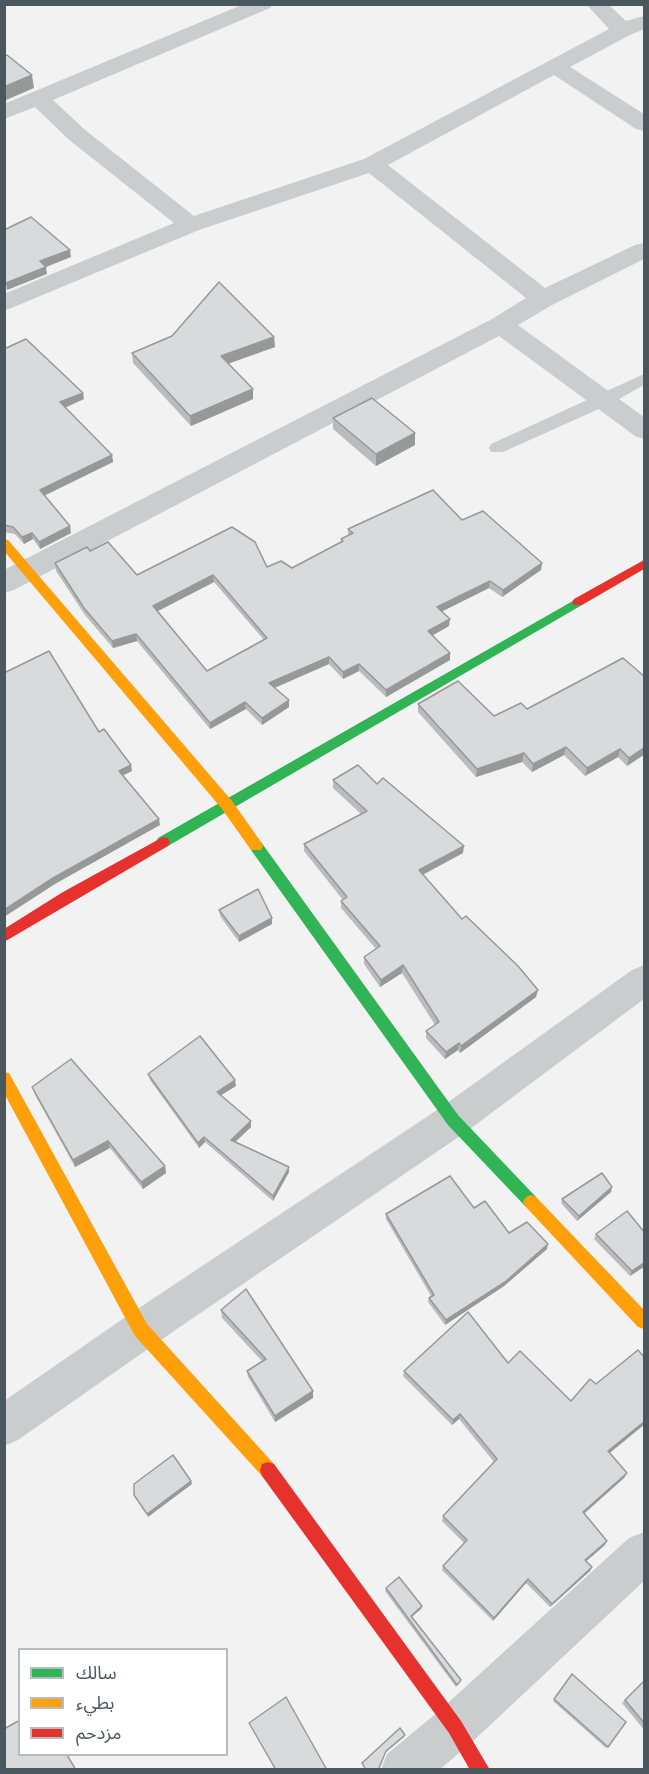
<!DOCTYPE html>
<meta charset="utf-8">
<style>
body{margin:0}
#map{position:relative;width:649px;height:1774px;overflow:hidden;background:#f2f2f2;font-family:Roboto,"Noto Sans Arabic",sans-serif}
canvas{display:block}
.frame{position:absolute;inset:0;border:6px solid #49585f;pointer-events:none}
.legend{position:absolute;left:18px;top:1648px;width:210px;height:108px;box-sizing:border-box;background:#fff;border:2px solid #b6bcbf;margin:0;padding:8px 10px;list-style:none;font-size:18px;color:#49585f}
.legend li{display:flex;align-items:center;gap:12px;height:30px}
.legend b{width:30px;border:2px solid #b6bcbf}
</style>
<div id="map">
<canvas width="649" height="1774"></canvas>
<div class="frame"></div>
<ul class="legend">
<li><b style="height:8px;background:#30b455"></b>سالك</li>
<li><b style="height:8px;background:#ff9f0a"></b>بطيء</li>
<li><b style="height:8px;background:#e5322d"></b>مزدحم</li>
</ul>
</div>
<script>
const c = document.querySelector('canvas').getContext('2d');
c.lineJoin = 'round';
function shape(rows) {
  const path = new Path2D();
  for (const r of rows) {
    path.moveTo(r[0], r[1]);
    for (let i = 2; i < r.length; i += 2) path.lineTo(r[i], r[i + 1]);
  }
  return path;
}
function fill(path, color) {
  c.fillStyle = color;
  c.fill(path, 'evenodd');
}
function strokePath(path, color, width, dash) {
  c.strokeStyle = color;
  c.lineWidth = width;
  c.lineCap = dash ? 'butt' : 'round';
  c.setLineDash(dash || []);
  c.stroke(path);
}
const lane = shape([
 [644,374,644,385,610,404,503,452,491,452,489,448,491,444,644,374]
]);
const street = shape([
 [244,4,273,4,270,8,53,100,84,129,194,216,364,159,609,29,586,4,608,4,626,21,644,16,644,29,630,35,570,67,644,114,644,131,636,129,554,75,388,165,545,288,635,245,644,243,644,259,552,305,518,325,644,417,644,439,635,436,499,336,14,590,4,593,4,570,492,319,526,298,369,173,199,230,4,311,4,294,174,223,68,139,35,107,4,119,4,104,244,4],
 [644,965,644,999,466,1132,155,1344,18,1440,4,1446,4,1401,127,1316,440,1108,632,970,644,965],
 [644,1532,644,1581,471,1743,439,1770,381,1770,387,1754,439,1711,629,1538,644,1532]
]);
const fast = shape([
 [578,598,584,602,582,605,168,846,158,846,156,842,158,838,578,598],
 [256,841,261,842,458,1115,536,1197,539,1202,536,1207,531,1209,526,1207,448,1125,251,850,249,846,251,842,256,841]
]);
const slow = shape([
 [4,539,8,540,232,801,261,842,263,846,261,850,251,850,222,809,4,551,4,539],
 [4,1072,9,1073,147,1324,274,1464,276,1470,274,1476,268,1478,262,1476,135,1336,4,1093,4,1072],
 [531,1195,536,1197,644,1310,644,1329,638,1327,526,1207,523,1202,526,1197,531,1195]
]);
const jam = shape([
 [644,560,644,569,582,605,574,605,572,602,574,599,644,560],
 [163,837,168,838,170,842,168,846,4,942,4,929,63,892,163,837],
 [268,1462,274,1464,461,1721,490,1770,470,1770,449,1733,262,1476,260,1470,262,1464,268,1462]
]);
const wall = shape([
 [274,337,275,347,228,364,253,399,191,426,133,363,132,353],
 [4,349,84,399,65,408,112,455,113,462,44,496,71,533,40,549,33,539,24,544,15,534,4,532],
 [333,418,415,445,376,466,333,429],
 [462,520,542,563,541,570,502,597,489,588,442,611,449,626,433,635,450,660,386,697,359,671,343,679,329,664,275,688,289,707,262,725,246,709,210,729,137,641,113,648,85,615,56,571,55,563,90,551,137,575,267,567,292,568,341,542,341,539,348,536,348,529],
 [214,582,264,640,207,671,158,611],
 [645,677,645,754,627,766,618,757,585,776,564,755,532,772,522,762,476,777,418,712,418,704,494,716,527,709],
 [333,780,377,784,463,853,423,875,462,919,538,990,536,997,460,1053,458,1050,445,1059,426,1038,426,1031,435,1025,402,973,380,987,364,964,364,957,376,949,341,908,341,901,343,900,304,851,304,844,361,814,333,788],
 [219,910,272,924,239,942,220,916],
 [148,1074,236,1086,221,1095,251,1121,251,1127,235,1142,289,1172,273,1201,205,1142,199,1148,150,1080],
 [32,1087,165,1166,166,1173,143,1189,110,1148,75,1167,35,1095],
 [611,1192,577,1221,561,1203,562,1199],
 [474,1208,509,1233,547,1249,504,1286,445,1325,428,1302,429,1298,431,1296,386,1219,386,1214],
 [645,1233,645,1266,630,1276,594,1239,596,1234],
 [221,1310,313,1391,313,1398,275,1422,248,1377,247,1371,262,1361,222,1318],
 [645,1358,645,1424,609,1453,627,1473,624,1478,584,1514,605,1545,586,1561,592,1567,590,1571,550,1607,526,1583,493,1621,442,1570,443,1566,464,1543,442,1521,443,1516,494,1462,459,1419,452,1425,403,1376,404,1371,508,1363,571,1401,596,1384],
 [386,1588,422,1606,421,1609,412,1617,461,1680,456,1687,385,1591],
 [572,1674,608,1747,606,1748,553,1701],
 [645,1680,645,1731,622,1703]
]);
const shadedWall = shape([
 [32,75,34,88,4,101,4,87],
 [70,250,71,257,46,267,47,274,7,290,6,283,40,261],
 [274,337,275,347,221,366,221,356],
 [253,389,253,399,191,426,190,416],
 [83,393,84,399,61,409,60,402],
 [415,433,415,445,376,466,376,454],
 [112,455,113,462,41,497,40,490],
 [70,526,71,533,40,549,39,542],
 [32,533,33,539,24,544,22,537],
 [542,563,541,570,502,597,503,590],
 [213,575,214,582,154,613,153,606],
 [490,581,489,588,437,614,437,607],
 [450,619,449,626,428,638,428,631],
 [136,634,137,641,113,648,112,641],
 [450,653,450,660,386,697,386,690],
 [329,657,329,664,269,690,269,683],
 [359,664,359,671,343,679,343,672],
 [289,700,289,707,262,725,262,718],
 [245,702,246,709,210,729,210,723],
 [566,747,564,755,532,772,533,764],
 [645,747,645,754,627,766,629,758],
 [620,749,618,757,585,776,587,768],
 [524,753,522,762,476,777,477,769],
 [131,765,132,771,120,777,119,771],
 [159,819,160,825,55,884,4,917,4,910,53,878],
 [464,846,463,853,418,877,419,870],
 [272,918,272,924,239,942,239,936],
 [403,965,402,973,380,987,381,980],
 [538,990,536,997,460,1053,461,1046],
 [459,1043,458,1050,445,1059,446,1052],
 [235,1080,236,1086,218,1097,217,1092],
 [251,1121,251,1127,232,1145,231,1140],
 [204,1137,205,1142,199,1148,198,1143],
 [108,1141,110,1148,75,1167,73,1160],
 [165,1166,166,1173,143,1189,141,1182],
 [289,1167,289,1172,273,1201,273,1196],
 [612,1187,611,1192,577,1221,579,1216],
 [548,1244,547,1249,504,1286,445,1325,446,1320],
 [645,1262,645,1266,630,1276,632,1271],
 [313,1391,313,1398,275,1422,275,1416],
 [460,1414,459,1419,452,1425,453,1420],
 [645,1421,645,1424,606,1456,608,1451],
 [627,1473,624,1478,580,1517,583,1512],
 [191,1481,192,1484,148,1517,147,1514],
 [607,1541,605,1545,583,1564,585,1560],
 [592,1567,590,1571,550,1607,552,1604],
 [528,1579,526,1583,493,1621,494,1618],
 [422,1606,421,1609,410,1618,411,1616],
 [405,1735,404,1737,386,1752,386,1751]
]);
const building = shape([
 [7,55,32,75,4,87,4,56,7,55],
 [31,217,70,250,40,261,46,267,6,283,4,281,4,230,31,217],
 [219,282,274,337,221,356,253,389,190,416,132,353,172,336,219,282],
 [26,339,83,393,60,402,112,455,40,490,70,526,39,542,32,533,22,537,13,527,4,525,4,349,26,339],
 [372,398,415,433,376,454,333,418,372,398],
 [433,490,462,520,483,511,542,563,503,590,490,581,437,607,450,619,428,631,450,653,386,690,359,664,343,672,329,657,269,683,289,700,262,718,245,702,210,723,136,634,112,641,84,608,55,563,87,547,90,551,108,542,137,575,232,527,255,542,267,567,281,561,292,568,343,541,341,539,353,533,348,529,433,490],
 [213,575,267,638,207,671,153,606,213,575],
 [49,651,99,732,104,729,131,765,119,771,159,819,53,878,4,910,4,673,49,651],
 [623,658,645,677,645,747,629,758,620,749,587,768,566,747,533,764,524,753,477,769,418,704,458,681,494,716,521,703,527,709,623,658],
 [358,765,377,784,383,778,464,846,419,870,462,919,466,916,518,966,538,990,461,1046,459,1043,446,1052,426,1031,439,1022,403,965,381,980,364,957,380,946,341,901,347,897,304,844,367,811,333,780,358,765],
 [258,889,272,918,239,936,219,910,258,889],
 [200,1036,235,1080,217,1092,251,1121,231,1140,289,1167,273,1196,204,1137,198,1143,148,1074,200,1036],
 [71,1059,165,1166,141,1182,108,1141,73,1160,32,1087,71,1059],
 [602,1173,612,1187,579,1216,562,1199,602,1173],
 [450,1176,474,1208,485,1201,509,1233,527,1222,548,1244,505,1282,446,1320,429,1298,434,1295,386,1214,450,1176],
 [627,1211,645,1233,645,1262,632,1271,596,1234,627,1211],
 [246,1289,313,1391,275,1416,247,1371,266,1359,221,1310,246,1289],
 [468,1312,508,1363,520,1351,571,1401,590,1379,596,1384,638,1350,645,1358,645,1421,608,1451,627,1473,583,1512,607,1541,585,1560,592,1567,552,1604,528,1579,494,1618,443,1566,467,1540,443,1516,497,1459,460,1414,453,1420,404,1371,468,1312],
 [173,1455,191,1481,147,1514,134,1495,134,1484,173,1455],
 [399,1577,422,1606,411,1616,461,1680,457,1685,386,1588,399,1577],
 [572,1674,626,1722,608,1747,554,1699,572,1674],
 [645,1680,645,1724,625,1700,645,1680],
 [286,1697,327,1770,276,1770,249,1723,286,1697],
 [20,1720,20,1755,67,1755,76,1770,4,1770,4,1729,20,1720],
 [400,1728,405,1735,386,1751,379,1768,381,1770,366,1770,362,1763,400,1728]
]);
fill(lane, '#cacdce');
fill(street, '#cacdce');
fill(fast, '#30b455');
fill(slow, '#ff9f0a');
fill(jam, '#e5322d');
fill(wall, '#babbbc');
fill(shadedWall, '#979999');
fill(building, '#d8dadb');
strokePath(building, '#979999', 1.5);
</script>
